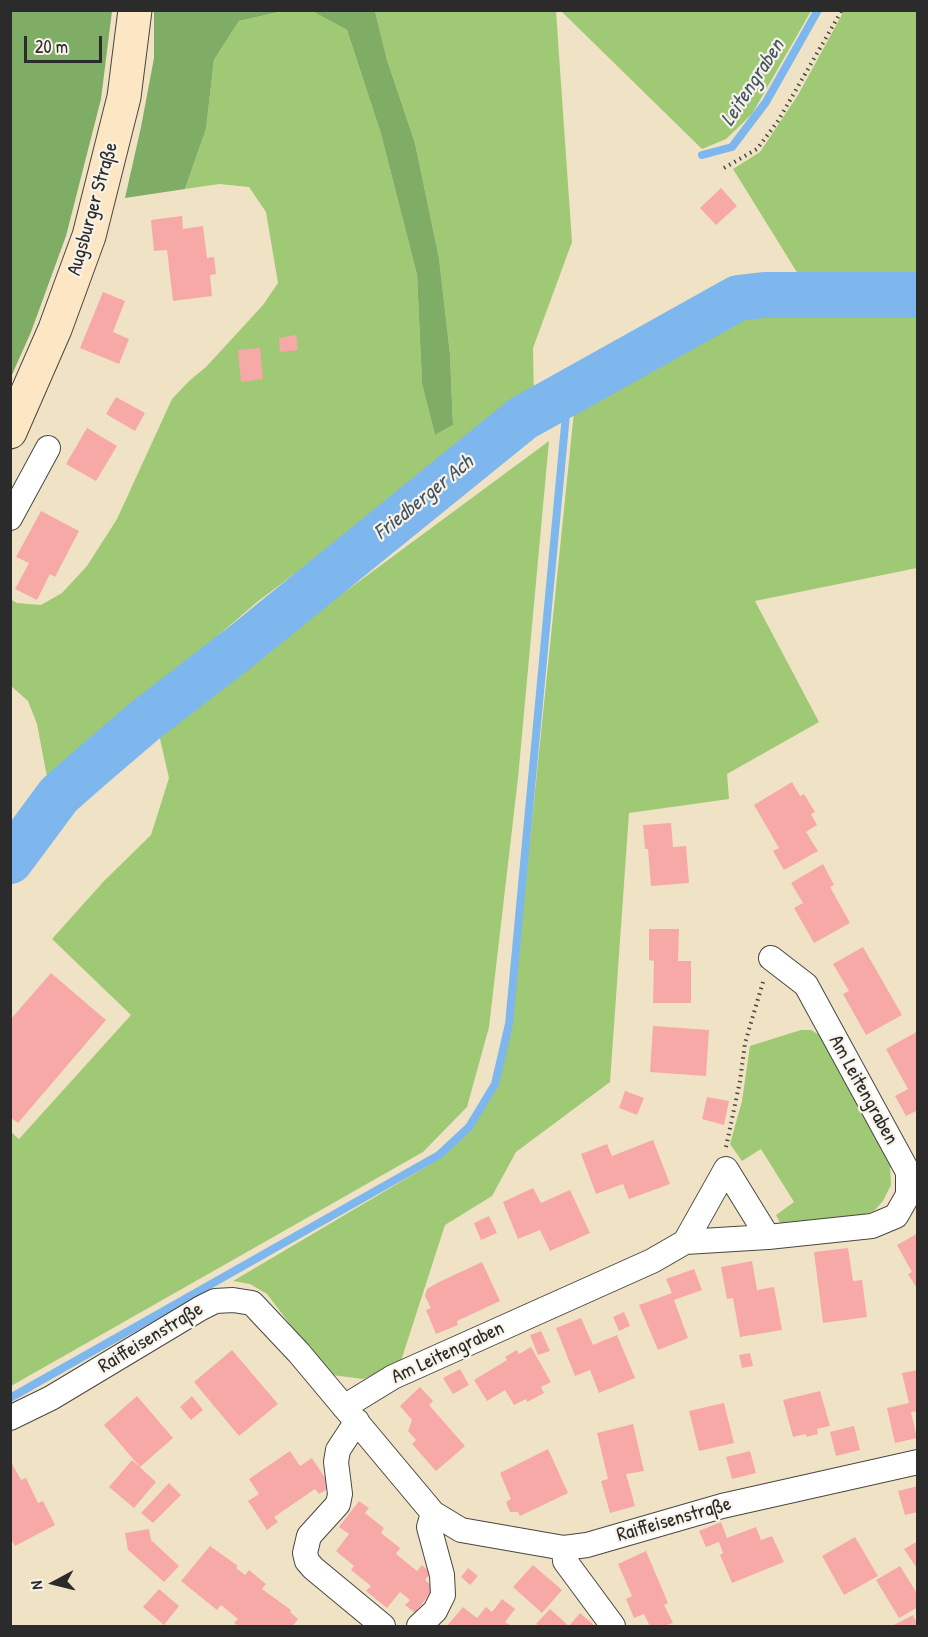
<!DOCTYPE html>
<meta charset="utf-8">
<style>
body{margin:0}
#map{position:relative;width:928px;height:1637px;overflow:hidden;background:#f0e3c5;font-family:"Patrick Hand",sans-serif}
canvas{display:block}
.frame{position:absolute;inset:0;border:12px solid #2b2b2b;pointer-events:none}
.north{position:absolute;left:24px;top:1553px;width:60px;height:60px;-webkit-text-stroke:4px #f7f3e8;paint-order:stroke;rotate:263deg;font-size:16px;font-weight:700;line-height:24px;text-align:center;color:#2b2b2b}
.north::after{content:'';display:block;margin:auto;width:21px;height:27px;background:#2b2b2b;clip-path:polygon(50% 0,100% 100%,50% 72%,0 100%)}
.scale{position:absolute;left:24px;top:36px;width:78px;height:27px;box-sizing:border-box;border:3px solid #2b2b2b;border-top:0;padding-left:8px;font-size:18px;line-height:21px;white-space:nowrap;color:#2b2b2b;-webkit-text-stroke:4px #f7f3e8;paint-order:stroke}
</style>
<div id="map">
<canvas width="928" height="1637"></canvas>
<div class="frame"></div>
<div class="north">N</div>
<div class="scale">20 m</div>
</div>
<script>
const c = document.querySelector('canvas').getContext('2d');
c.lineJoin = 'round';
function fill(path, color) {
  c.fillStyle = color;
  c.fill(path, 'evenodd');
}
function shape(rows) {
  const path = new Path2D();
  for (const r of rows) {
    path.moveTo(r[0], r[1]);
    for (let i = 2; i < r.length; i += 2) path.lineTo(r[i], r[i + 1]);
  }
  return path;
}
function strokePath(path, color, width, dash) {
  c.strokeStyle = color;
  c.lineWidth = width;
  c.lineCap = dash ? 'butt' : 'round';
  c.setLineDash(dash || []);
  c.stroke(path);
}
function label(font, color, halo, rows, align = 'center') {
  c.font = font + ' "Patrick Hand",sans-serif';
  c.lineWidth = 4.5;
  c.setLineDash([]);
  c.textBaseline = 'middle';
  c.strokeStyle = halo;
  c.fillStyle = color;
  for (const [text, x, y, turn = 0] of rows) {
    c.save();
    c.translate(x, y);
    c.rotate((+turn || 0) * Math.PI / 180);
    c.textAlign = isNaN(turn) ? turn : align;
    if (halo) c.strokeText(text, 0, 0);
    c.fillText(text, 0, 0);
    c.restore();
  }
}
const green = shape([
 [283,11,312,11,347,30,381,134,417,275,422,384,435,435,453,425,450,354,439,258,415,143,387,60,375,11,556,11,572,242,533,348,534,401,426,475,257,602,48,782,37,724,28,701,11,686,10,599,17,603,41,605,62,593,87,566,117,519,172,399,189,381,206,367,263,305,278,283,266,212,249,187,219,184,185,189,206,129,214,60,239,21],
 [561,11,811,11,752,114,726,139,702,149],
 [844,11,917,11,917,285,863,286,803,282,733,169,760,152,798,95],
 [761,307,916,313,917,568,755,601,819,722,727,774,729,799,629,813,610,1082,516,1152,492,1196,445,1225,400,1364,363,1379,332,1375,308,1348,267,1294,250,1284,233,1281,441,1158,472,1129,497,1086,511,1025,575,402,724,312],
 [549,441,518,778,489,1027,467,1107,423,1152,11,1386,11,1132,19,1139,131,1015,52,939,104,881,151,835,169,778,158,730],
 [801,1030,811,1030,823,1037,890,1163,891,1185,883,1201,875,1210,864,1215,782,1226,776,1215,794,1202,761,1149,742,1161,730,1144,742,1101,750,1046]
]);
const forest = shape([
 [11,10,112,11,101,99,66,236,31,332,11,377],
 [154,11,283,11,239,21,214,60,206,129,185,189,125,198,141,127,154,58],
 [312,11,375,11,387,60,415,143,439,258,450,354,453,425,435,435,422,384,417,275,381,134,347,30]
]);
const stream = shape([
 [702,155,732,147,766,102,818,10],
 [10,1398,439,1155,469,1127,495,1084,509,1024,568,393]
]);
const river = shape([
 [10,861,59,795,92,766,147,719,238,649,523,418,738,298,764,295,918,295]
]);
const building = shape([
 [721,188,737,206,716,225,700,208],
 [182,216,183,229,203,226,207,258,214,257,216,274,210,275,212,296,173,301,167,250,154,251,151,220],
 [103,292,125,301,113,332,129,339,119,364,80,348],
 [296,335,298,350,280,352,279,338],
 [260,348,263,379,241,382,238,350],
 [116,397,145,413,135,431,106,414],
 [87,428,117,446,96,481,66,464],
 [41,511,79,531,55,577,50,574,37,600,15,589,29,563,16,557],
 [792,782,800,796,804,794,815,812,811,814,817,825,806,832,818,851,784,870,773,851,779,848,754,805],
 [671,823,673,847,686,846,689,883,651,886,648,849,645,849,643,825],
 [823,864,834,885,830,887,850,923,814,943,794,908,803,903,791,883],
 [649,929,679,929,678,961,691,961,691,1003,653,1003,654,961,649,960],
 [863,947,902,1015,866,1035,843,994,849,991,833,964],
 [51,973,106,1020,18,1123,10,1117,10,1020],
 [653,1026,709,1030,706,1076,650,1072],
 [918,1031,918,1110,906,1116,895,1096,908,1089,886,1049],
 [625,1091,644,1098,637,1115,619,1108],
 [707,1097,729,1101,724,1125,702,1119],
 [653,1140,670,1184,629,1199,623,1184,596,1194,581,1154,607,1144,612,1156],
 [533,1188,541,1203,570,1190,590,1233,550,1251,540,1230,518,1239,503,1202],
 [489,1216,497,1233,481,1240,474,1223],
 [918,1233,918,1290,908,1274,912,1272,897,1245],
 [848,1248,853,1281,862,1280,867,1317,823,1323,814,1252],
 [752,1261,757,1290,774,1287,782,1330,740,1337,733,1298,727,1299,721,1267],
 [482,1262,500,1301,457,1321,458,1325,436,1334,426,1310,431,1308,425,1296,427,1289,439,1282],
 [694,1269,702,1290,674,1300,688,1338,658,1350,639,1305,672,1293,666,1279],
 [624,1312,630,1326,619,1331,613,1317],
 [581,1318,593,1345,617,1335,635,1378,599,1393,590,1370,575,1376,556,1328],
 [541,1331,550,1351,538,1355,530,1335],
 [531,1347,551,1382,541,1387,544,1393,527,1402,526,1399,514,1405,505,1390,487,1401,474,1380,507,1360,505,1357,517,1350,519,1354],
 [232,1350,278,1404,239,1436,194,1382],
 [750,1353,753,1366,742,1368,739,1355],
 [460,1369,469,1385,453,1394,443,1378],
 [918,1370,918,1411,911,1412,917,1438,895,1443,887,1408,909,1403,902,1373],
 [420,1387,433,1401,429,1405,465,1446,436,1471,412,1444,416,1440,408,1431,412,1420,400,1406],
 [820,1391,830,1426,817,1429,818,1434,806,1437,806,1434,793,1437,783,1400],
 [137,1396,173,1438,140,1467,104,1425],
 [192,1396,203,1410,191,1420,180,1407],
 [724,1403,734,1443,699,1451,689,1411],
 [633,1424,644,1471,626,1474,635,1506,610,1513,601,1481,608,1479,597,1433],
 [854,1426,860,1450,836,1456,830,1432],
 [548,1449,568,1493,520,1516,518,1512,510,1512,506,1502,511,1499,500,1473],
 [290,1451,300,1466,312,1458,331,1487,319,1494,315,1489,274,1517,278,1522,267,1530,248,1501,259,1494,249,1479],
 [750,1451,756,1473,732,1479,726,1457],
 [10,1460,21,1480,26,1478,38,1503,43,1501,55,1525,15,1546,10,1538],
 [132,1460,156,1482,134,1508,109,1487],
 [169,1483,181,1495,153,1523,141,1513],
 [918,1486,918,1512,905,1515,898,1491],
 [359,1501,369,1508,365,1513,384,1528,381,1533,400,1548,396,1554,417,1571,422,1565,431,1573,425,1580,434,1588,415,1613,405,1605,410,1600,400,1592,387,1608,366,1591,371,1586,351,1570,354,1566,336,1551,349,1534,339,1527],
 [721,1522,727,1538,756,1527,761,1540,772,1536,784,1562,732,1583,720,1555,723,1553,719,1542,706,1547,699,1531],
 [149,1529,151,1540,179,1566,164,1582,128,1550,125,1533],
 [855,1537,878,1576,844,1595,822,1556],
 [918,1541,918,1570,904,1549],
 [210,1546,238,1566,236,1568,245,1575,249,1570,266,1584,262,1589,291,1610,290,1612,298,1619,293,1626,238,1626,234,1623,238,1619,221,1605,217,1610,181,1581],
 [646,1551,668,1603,664,1605,673,1623,664,1626,650,1626,644,1614,634,1618,626,1599,632,1596,618,1564],
 [533,1565,562,1590,542,1613,513,1587],
 [900,1566,918,1595,918,1607,899,1618,876,1580],
 [468,1568,478,1576,470,1585,461,1577],
 [159,1589,179,1606,164,1625,143,1607],
 [502,1599,515,1609,505,1622,511,1626,447,1626,463,1607,477,1618,486,1607,492,1612],
 [550,1609,569,1626,580,1613,595,1626,539,1626,536,1624],
 [913,1615,918,1626,892,1626]
]);
const path = shape([
 [724,168,757,149,778,121,842,10],
 [726,1147,740,1081,745,1043,763,982]
]);
const street = shape([
 [10,518,48,448],
 [685,1242,726,1169,768,1237],
 [344,1407,393,1377,652,1261,685,1242,768,1237,872,1226,896,1216,908,1195,908,1172,806,985,771,958],
 [10,1418,51,1398,201,1308,215,1301,233,1300,252,1303,299,1353,433,1513,461,1530,564,1548,587,1545,722,1506,918,1462],
 [357,1421,338,1450,336,1462,340,1494,338,1504,309,1536,305,1553,307,1561,313,1568,383,1626],
 [564,1548,565,1561,613,1626],
 [419,1626,435,1611,443,1595,442,1575,429,1527,433,1513]
]);
const secondary = shape([
 [10,432,55,329,89,236,124,97,135,10]
]);
const streetNames = [
 ["Augsburger Straße",93,209,-74],
 ["Am Leitengraben",863,1090,61],
 ["Raiffeisenstraße",151,1338,-31],
 ["Am Leitengraben",448,1353,-25],
 ["Raiffeisenstraße",674,1520,-16]
];
const waterNames = [
 ["Leitengraben",753,83,-57],
 ["Friedberger Ach",424,498,-39]
];
fill(green, '#a0c975');
fill(forest, '#80ad66');
strokePath(stream, '#7db7ee', 8);
strokePath(river, '#7db7ee', 46);
fill(building, '#f7a9a8');
strokePath(street, '#494742', 26);
strokePath(secondary, '#494742', 35);
strokePath(path, '#494742', 4, [1.5, 4.5]);
strokePath(street, '#fff', 24);
strokePath(secondary, '#fce6c4', 33);
label('20px', '#2b2b2b', '#f7f3e8', streetNames);
label('italic 21px', '#456', '#f7f3e8', waterNames);
</script>
